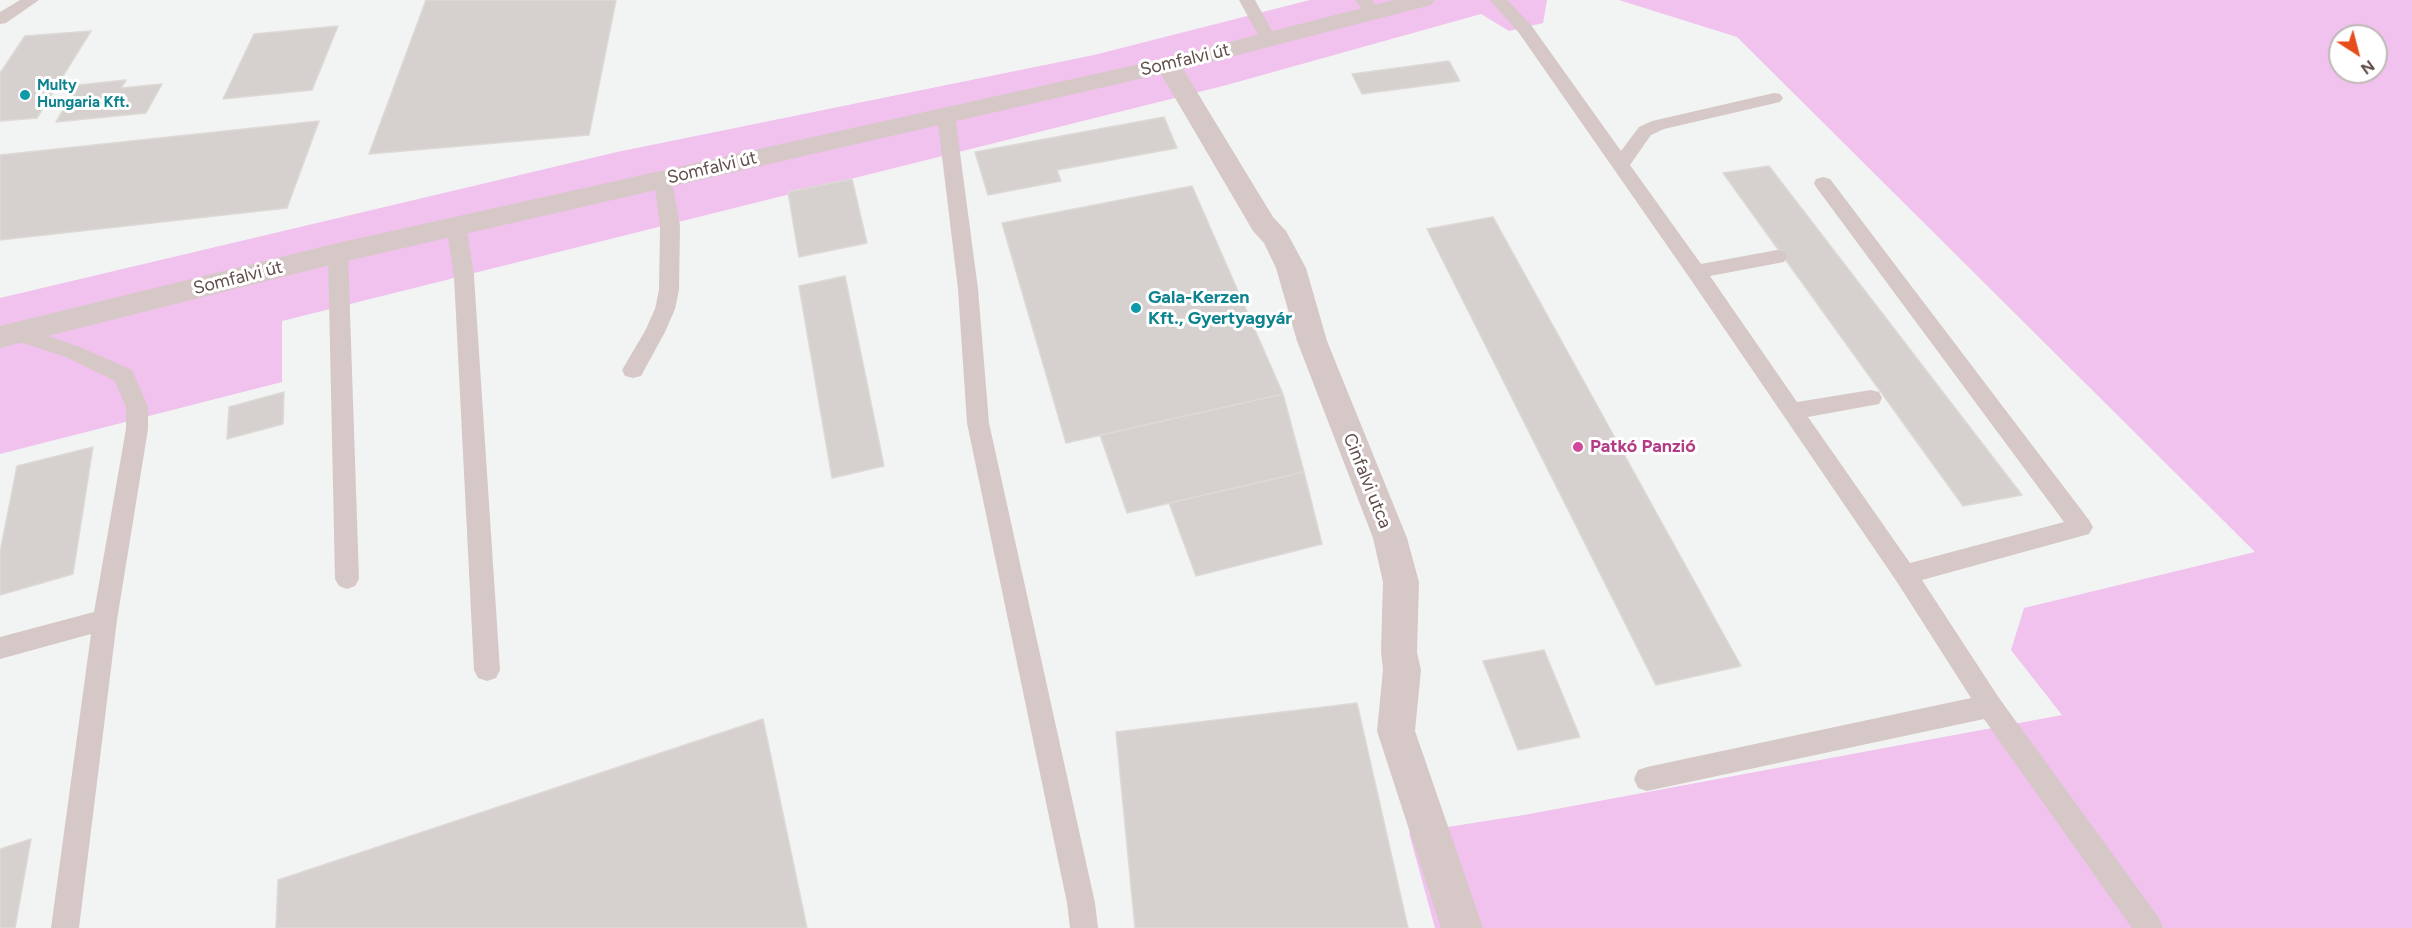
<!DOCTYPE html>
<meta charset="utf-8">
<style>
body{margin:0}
#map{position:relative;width:2412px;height:928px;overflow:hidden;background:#f2f4f3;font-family:Figtree,sans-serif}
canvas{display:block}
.north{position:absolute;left:2328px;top:24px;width:60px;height:60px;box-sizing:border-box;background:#fff;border:2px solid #bfb8b6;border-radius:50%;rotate:144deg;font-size:16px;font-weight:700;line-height:24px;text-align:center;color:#604d49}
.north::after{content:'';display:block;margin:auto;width:21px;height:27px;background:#e64d1a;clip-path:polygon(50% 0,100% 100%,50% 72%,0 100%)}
</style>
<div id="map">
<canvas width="2412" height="928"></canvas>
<div class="north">N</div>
</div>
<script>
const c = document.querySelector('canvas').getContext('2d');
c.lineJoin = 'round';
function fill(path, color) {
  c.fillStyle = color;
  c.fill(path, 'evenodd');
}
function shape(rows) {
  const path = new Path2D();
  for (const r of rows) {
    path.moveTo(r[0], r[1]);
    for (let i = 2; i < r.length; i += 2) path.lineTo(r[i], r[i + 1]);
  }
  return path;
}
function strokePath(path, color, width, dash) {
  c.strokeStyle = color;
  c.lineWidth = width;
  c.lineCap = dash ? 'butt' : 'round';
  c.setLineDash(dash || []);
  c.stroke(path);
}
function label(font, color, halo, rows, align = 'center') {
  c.font = font + ' Figtree,sans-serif';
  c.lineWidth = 6;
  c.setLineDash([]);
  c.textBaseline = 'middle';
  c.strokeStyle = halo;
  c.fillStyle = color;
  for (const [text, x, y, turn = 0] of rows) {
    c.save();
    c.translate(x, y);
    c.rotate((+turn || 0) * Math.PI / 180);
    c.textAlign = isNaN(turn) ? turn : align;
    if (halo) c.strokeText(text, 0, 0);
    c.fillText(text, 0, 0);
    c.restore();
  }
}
const green = shape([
 [1310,0,1547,0,1543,23,1509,31,1481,14,1223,86,282,321,282,382,0,454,0,298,617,152,1094,55],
 [1619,0,2412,0,2412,928,1435,928,1409,833,1524,815,2062,715,2011,650,2024,608,2255,552,1737,37],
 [2340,36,2376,36,2376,72,2340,72]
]);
const building = shape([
 [426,0,616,0,589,135,369,154,426,0],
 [338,26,312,90,223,99,254,34,338,26],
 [91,31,37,118,0,121,0,73,25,36,91,31],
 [1449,61,1460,81,1362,94,1352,74,1449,61],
 [126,80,121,88,162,84,146,113,56,122,78,85,126,80],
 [1164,117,1177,148,1057,170,1061,181,988,195,975,152,1164,117],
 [319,121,287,208,0,240,0,155,319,121],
 [1769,166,2022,495,1963,506,1723,173,1769,166],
 [852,179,867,243,799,257,788,192,852,179],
 [1192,186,1283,394,1066,443,1002,223,1192,186],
 [1493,217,1741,666,1656,685,1427,229,1493,217],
 [845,276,884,466,832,478,799,286,845,276],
 [284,392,283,424,227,439,229,407,284,392],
 [1283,394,1304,472,1127,513,1100,435,1283,394],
 [93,447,73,574,0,595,0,552,17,466,93,447],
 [1304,472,1322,544,1196,576,1169,503,1304,472],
 [1544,650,1580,737,1518,750,1483,661,1544,650],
 [1357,703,1408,928,1135,928,1116,732,1357,703],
 [763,719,807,928,276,928,278,880,763,719],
 [31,839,15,928,0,928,0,849,31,839]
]);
const service = shape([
 [20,0,39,0,6,23,0,24,0,12,20,0],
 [1239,0,1255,0,1277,40,1275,44,1263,44,1239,0],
 [1355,0,1372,0,1382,14,1374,19,1368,18,1355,0],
 [1490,0,1507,0,1531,25,1621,151,1639,127,1652,121,1774,93,1780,94,1783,98,1780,102,1664,129,1651,135,1630,165,1701,264,1777,250,1784,252,1787,257,1784,262,1710,276,1797,402,1871,390,1879,392,1882,398,1879,404,1808,417,1910,563,2064,522,1816,187,1814,183,1816,179,1823,177,1830,179,2089,520,2093,527,2089,534,1922,580,1999,698,2159,918,2163,928,2132,928,1984,719,1647,791,1638,788,1634,779,1638,770,1647,767,1971,698,1897,582,1689,277,1519,33,1490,0],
 [946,109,952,111,955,115,978,289,989,423,1095,903,1098,928,1070,928,1067,903,967,423,958,289,937,115,940,111,946,109],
 [663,174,670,176,672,180,680,226,679,290,675,309,665,332,641,376,633,378,625,376,622,370,645,331,655,309,659,290,660,226,654,180,656,176,663,174],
 [456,219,463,221,466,226,474,276,500,670,496,678,487,681,478,678,474,670,454,276,446,226,449,221,456,219],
 [338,246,345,248,348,253,359,579,355,586,347,589,339,586,335,579,328,253,331,248,338,246],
 [15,325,80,347,132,370,148,407,148,429,117,620,79,928,51,928,91,634,0,659,0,637,94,612,126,429,126,407,115,381,66,357,8,338,5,333,8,328,15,325]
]);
const minor = shape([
 [1394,0,1435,0,1431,5,1183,69,1273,217,1286,231,1306,268,1327,341,1407,538,1419,582,1417,652,1421,670,1415,731,1483,928,1441,928,1377,731,1383,670,1381,652,1383,582,1373,538,1297,341,1276,268,1264,243,1253,231,1161,74,338,263,0,348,0,326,338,243,1167,58,1394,0]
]);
const markers = [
 [25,95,6,"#0f9aa8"],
 [1136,308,6,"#0f9aa8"],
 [1578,447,6,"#d1479c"]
];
const farCulturenames = [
 ["Multy",37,86],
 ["Hungaria Kft.",37,103]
];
const streetNames = [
 ["Somfalvi út",1185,60,-13],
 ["Somfalvi út",712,168,-13],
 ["Somfalvi út",238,278,-14],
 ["Cinfalvi utca",1367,481,68]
];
const cultureNames = [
 ["Gala-Kerzen",1148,298],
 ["Kft., Gyertyagyár",1148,319]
];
const hotelNames = [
 ["Patkó Panzió",1590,447]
];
fill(green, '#f0c2ed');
fill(building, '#d6d1ce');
strokePath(building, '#ddd9d6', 1.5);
fill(service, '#d6c8c6');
fill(minor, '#d6c8c6');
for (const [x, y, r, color] of markers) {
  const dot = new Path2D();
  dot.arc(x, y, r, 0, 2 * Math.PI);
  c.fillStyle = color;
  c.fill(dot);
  strokePath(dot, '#fff', 2);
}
label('bold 15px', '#0d838f', '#fff', farCulturenames, 'left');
label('18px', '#604d49', '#fff', streetNames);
label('bold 18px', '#0d838f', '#fff', cultureNames, 'left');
label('bold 18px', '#b23c85', '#fff', hotelNames, 'left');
</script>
